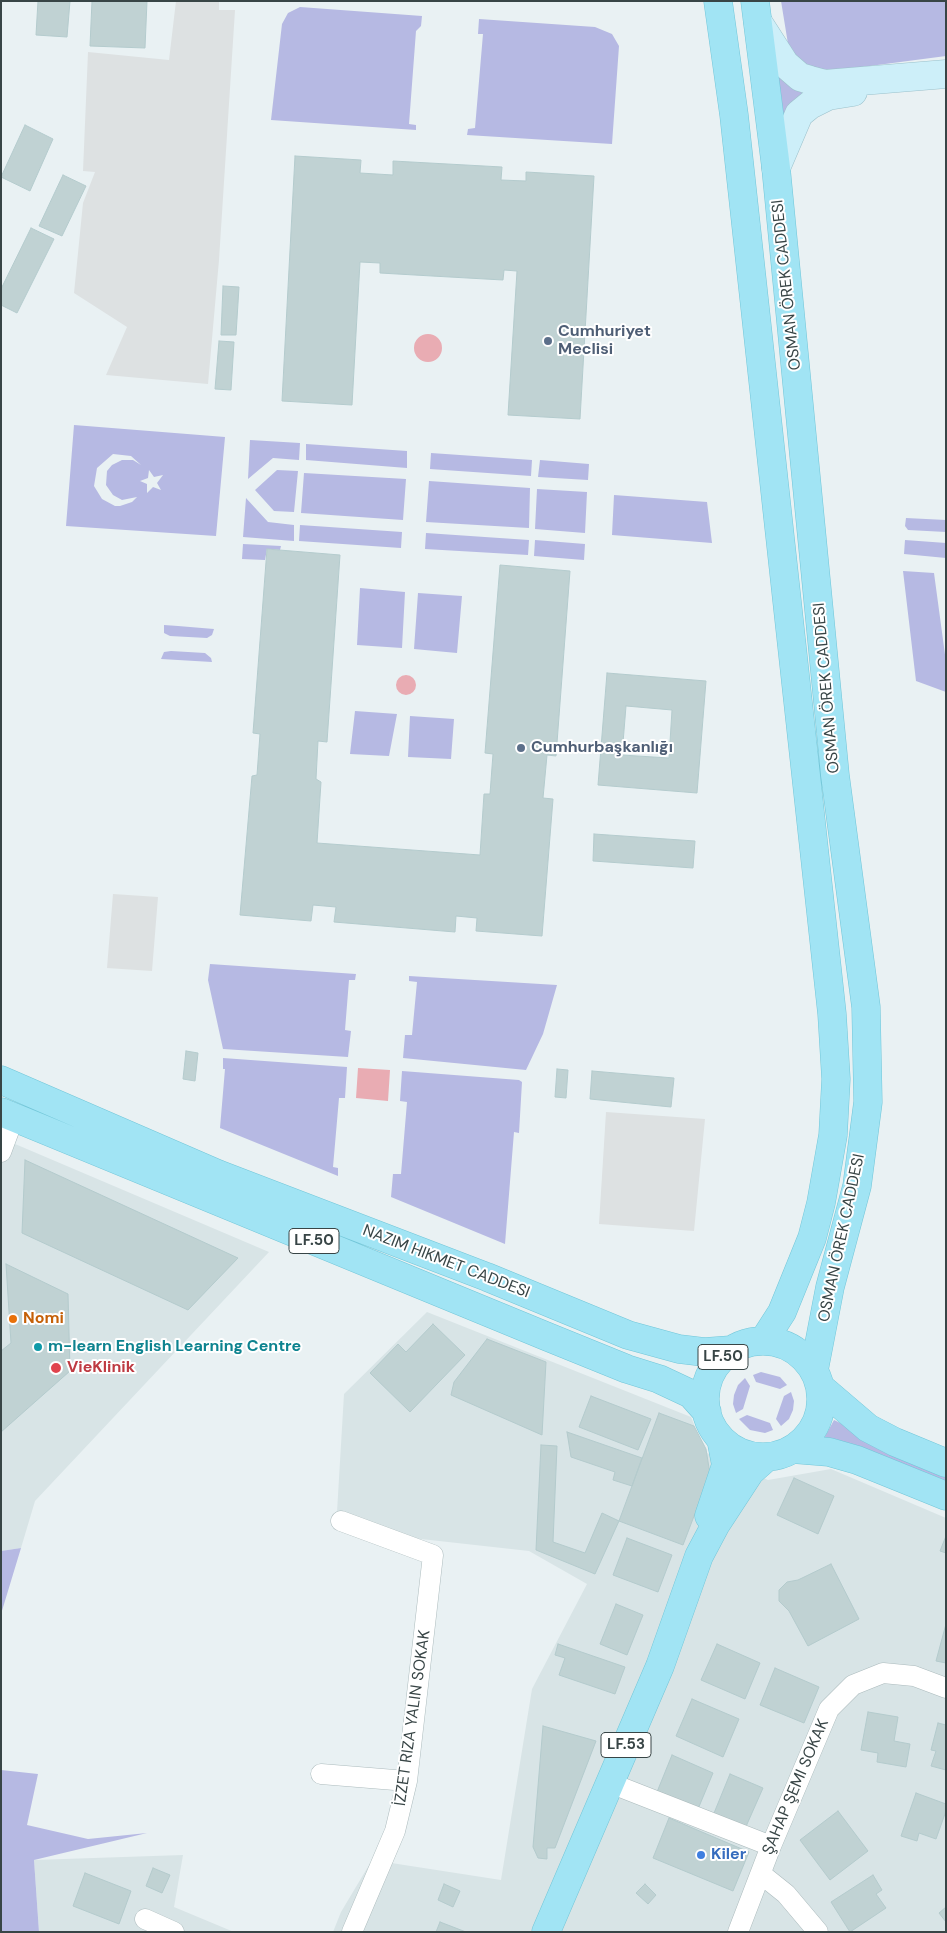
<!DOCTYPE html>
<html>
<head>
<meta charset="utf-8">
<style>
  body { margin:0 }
  #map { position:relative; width:947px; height:1933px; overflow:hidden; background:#e9f1f3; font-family:"DM Sans",sans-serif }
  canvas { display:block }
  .frame { position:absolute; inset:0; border:2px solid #384546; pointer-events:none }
</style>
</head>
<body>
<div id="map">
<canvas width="947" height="1933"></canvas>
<div class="frame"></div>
</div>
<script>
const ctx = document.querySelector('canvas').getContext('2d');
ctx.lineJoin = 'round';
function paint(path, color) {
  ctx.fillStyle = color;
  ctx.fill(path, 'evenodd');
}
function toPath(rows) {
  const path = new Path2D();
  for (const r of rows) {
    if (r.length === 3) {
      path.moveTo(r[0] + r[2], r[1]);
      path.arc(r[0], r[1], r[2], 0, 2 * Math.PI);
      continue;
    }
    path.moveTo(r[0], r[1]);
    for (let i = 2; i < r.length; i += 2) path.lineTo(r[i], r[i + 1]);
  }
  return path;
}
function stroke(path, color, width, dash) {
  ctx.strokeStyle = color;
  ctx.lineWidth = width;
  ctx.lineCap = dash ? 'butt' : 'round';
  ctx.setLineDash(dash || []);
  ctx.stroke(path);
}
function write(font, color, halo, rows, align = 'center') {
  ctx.font = font + ' "DM Sans",sans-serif';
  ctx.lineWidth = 4;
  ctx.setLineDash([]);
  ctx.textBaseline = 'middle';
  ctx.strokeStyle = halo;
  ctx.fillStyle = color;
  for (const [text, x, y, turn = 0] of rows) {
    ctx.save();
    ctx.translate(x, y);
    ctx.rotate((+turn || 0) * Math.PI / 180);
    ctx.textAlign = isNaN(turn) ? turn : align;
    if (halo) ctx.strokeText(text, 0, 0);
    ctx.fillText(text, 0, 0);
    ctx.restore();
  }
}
const residential = toPath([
  [1,1138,269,1252,35,1501,21,1548,1,1551],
  [427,1312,691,1417,705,1452,768,1480,831,1469,946,1518,946,1932,333,1932,341,1912,372,1860,501,1880,532,1689,587,1584,529,1551,412,1538,337,1512,344,1394],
  [183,1855,174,1907,234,1932,39,1932,34,1860]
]);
const green = toPath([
  [781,1,946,1,946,56,824,72,807,65,789,50],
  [300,7,422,16,421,26,416,31,409,124,416,125,416,130,271,120,282,24,288,13],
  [479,19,595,27,612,34,619,46,612,144,467,135,468,129,475,128,483,34,478,34],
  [773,62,820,89,785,127],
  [74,425,225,437,216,536,66,526],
  [113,454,131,456,141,465,133,460,122,460,112,465,107,471,106,485,113,495,122,500,137,497,132,502,120,506,115,506,102,499,94,486,97,468],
  [149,470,154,477,163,475,157,483,161,490,153,487,147,493,147,484,140,481,148,478],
  [250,440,300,443,299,460,273,458,248,479],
  [306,444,407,451,407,468,306,460],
  [431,453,532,460,531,476,430,469],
  [540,460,589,464,588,480,538,477],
  [277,470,298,471,294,512,274,511,255,490],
  [304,473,406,479,403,520,301,513],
  [429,481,530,488,529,528,426,522],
  [537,489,587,492,585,533,535,529],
  [614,495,707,502,712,543,612,535],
  [246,498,268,522,294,525,294,541,243,537],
  [906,518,946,520,946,532,908,530,905,526],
  [300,525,402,532,401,548,299,541],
  [426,533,529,540,528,555,425,549],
  [535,540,585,544,584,560,534,556],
  [905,540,946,543,946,558,904,554],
  [243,544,281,546,280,550,267,549,265,560,242,559],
  [903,571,934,573,946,662,946,692,916,681],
  [360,588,405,592,402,648,357,645],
  [418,593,462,596,457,653,414,649],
  [164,625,178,626,214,629,212,635,207,638,170,636,164,633],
  [171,651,205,653,211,658,212,662,161,659,164,652],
  [355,711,397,714,389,756,350,754],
  [410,716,454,719,451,759,408,757],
  [210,964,356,974,355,980,349,980,345,1030,351,1031,348,1057,223,1049,208,980],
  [409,976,557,985,543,1034,526,1070,403,1058,405,1035,412,1035,417,982,409,981],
  [223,1058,347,1067,345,1098,339,1098,333,1167,338,1168,338,1176,220,1128,225,1069,223,1069],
  [402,1071,519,1080,522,1082,519,1133,514,1132,505,1244,391,1197,393,1174,401,1174,407,1102,400,1101],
  [761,1372,780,1377,787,1385,780,1389,756,1382,753,1375],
  [745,1378,750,1386,743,1409,736,1413,733,1404,734,1395,738,1385],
  [791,1392,794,1401,793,1410,789,1419,781,1426,776,1419,784,1396],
  [747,1415,770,1423,773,1430,765,1433,750,1430,739,1419],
  [834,1420,946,1474,946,1482,822,1442],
  [21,1548,1,1614,1,1551],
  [1,1770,38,1774,27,1825,88,1839,147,1833,34,1860,39,1932,1,1932]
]);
const parking = toPath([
  [176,1,219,1,219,10,235,10,219,260,208,384,106,375,127,327,74,293,83,203,95,172,83,171,88,52,169,60],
  [113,894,158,897,152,971,107,968],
  [606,1112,705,1119,694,1231,599,1224]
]);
const water = toPath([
  [428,348,14],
  [406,685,10],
  [358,1068,390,1070,388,1101,356,1098]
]);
const building = toPath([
  [38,1,70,1,67,37,36,35,38,1],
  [92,1,147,1,145,48,90,46,92,1],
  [25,125,53,139,30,191,1,177,25,125],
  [295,156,361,160,360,173,393,175,393,161,502,167,501,180,526,181,526,172,594,176,580,419,508,415,517,271,504,270,503,280,432,276,380,273,380,263,360,262,352,405,282,401,295,156],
  [63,175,86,186,62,236,39,226,63,175],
  [31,228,54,239,17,313,1,305,1,289,31,228],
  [223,286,239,287,236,335,221,335,223,286],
  [219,341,234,342,231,390,215,389,219,341],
  [267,549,340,555,327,742,318,741,316,779,321,782,317,843,480,855,484,794,490,794,493,754,485,753,500,565,570,571,556,756,547,755,543,798,553,799,542,936,476,931,477,918,456,916,455,932,334,922,336,907,313,905,311,921,240,915,252,776,257,775,260,734,253,733,267,549],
  [607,673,706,681,697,793,598,785,607,673],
  [626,706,672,710,669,758,622,755,626,706],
  [594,834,695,841,693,868,593,861,594,834],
  [186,1051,198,1053,195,1081,183,1079,186,1051],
  [557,1069,568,1070,566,1098,555,1097,557,1069],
  [592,1071,674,1078,671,1107,590,1099,592,1071],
  [25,1160,238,1258,188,1310,22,1233,25,1160],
  [6,1264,68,1294,70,1371,1,1432,1,1351,11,1343,6,1264],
  [433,1324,465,1355,410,1412,370,1373,398,1344,406,1352,433,1324],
  [487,1339,546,1362,542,1435,451,1395,454,1382,487,1339],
  [591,1396,651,1419,638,1450,579,1427,591,1396],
  [659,1413,694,1426,706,1449,710,1474,683,1545,619,1521,659,1413],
  [567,1432,642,1458,632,1486,613,1480,615,1472,571,1457,567,1432],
  [541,1445,557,1446,553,1542,585,1553,602,1513,619,1521,595,1574,536,1550,541,1445],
  [794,1478,834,1496,818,1534,777,1515,794,1478],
  [946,1536,946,1553,940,1551,946,1536],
  [627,1538,672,1555,658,1592,613,1575,627,1538],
  [831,1564,859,1619,808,1646,789,1611,779,1601,779,1590,787,1582,798,1580,831,1564],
  [616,1604,643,1615,627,1655,600,1644,616,1604],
  [946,1624,946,1663,936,1661,946,1624],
  [558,1644,625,1667,615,1694,559,1675,565,1658,555,1655,558,1644],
  [717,1644,760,1663,745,1699,701,1680,717,1644],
  [775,1668,819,1687,804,1723,760,1705,775,1668],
  [692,1699,739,1719,723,1757,676,1736,692,1699],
  [868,1712,898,1717,894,1741,910,1744,906,1767,877,1762,878,1753,861,1750,868,1712],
  [938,1723,946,1725,946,1770,931,1766,936,1751,931,1750,938,1723],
  [543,1726,596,1741,555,1848,547,1848,547,1859,538,1858,533,1847,543,1726],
  [672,1755,713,1773,698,1809,657,1792,672,1755],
  [730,1774,763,1788,744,1831,712,1818,730,1774],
  [916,1793,946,1804,946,1811,936,1839,919,1833,917,1841,901,1836,916,1793],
  [838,1811,868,1851,830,1880,800,1840,838,1811],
  [669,1818,749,1852,733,1891,653,1858,669,1818],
  [153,1868,170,1875,162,1893,146,1886,153,1868],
  [85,1873,131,1891,119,1924,73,1906,85,1873],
  [873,1875,882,1890,876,1894,886,1908,850,1932,831,1902,873,1875],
  [444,1884,460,1891,453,1907,438,1900,444,1884],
  [645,1884,656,1895,648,1904,636,1893,645,1884],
  [946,1907,946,1922,939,1913,946,1907],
  [440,1922,466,1932,436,1932,440,1922]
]);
const street = toPath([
  [1,1152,14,1117],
  [341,1521,433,1555,407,1781,395,1831,352,1932],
  [321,1774,407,1781],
  [610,1783,771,1846],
  [761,1874,786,1894,818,1932],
  [145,1919,174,1932],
  [738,1932,771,1846,829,1709,853,1685,883,1673,914,1676,946,1688]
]);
const secondary = toPath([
  [758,22,785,64,800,77,810,80,825,84,946,74],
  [776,168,799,114,810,105,828,96,853,92]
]);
const primary = toPath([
  [718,1,734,115,832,1014,836,1079,833,1135,821,1203,812,1238,782,1312,764,1340],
  [755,1,776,168,835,775,866,1007,868,1102,857,1186,830,1287,814,1370],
  [1,1080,218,1174,487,1277,628,1335,679,1349,704,1352,731,1350],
  [1,1112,548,1337,627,1369,659,1379,691,1394,707,1412],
  [763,1399,58],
  [820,1387,868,1428,895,1442,946,1463],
  [792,1449,829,1452,857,1460,946,1496],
  [709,1516,726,1465,721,1439],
  [546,1932,660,1666,699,1556,716,1524,750,1472,767,1457]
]);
const markers = [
  [548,341,5,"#5c6f8a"],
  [521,748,5,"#5c6f8a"],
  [13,1319,5,"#e8710a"],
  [38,1347,5,"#0f9aa8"],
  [56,1368,6,"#e0444e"],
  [701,1855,5,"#3f7fe0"]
];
const shields = [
  [314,1241,50],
  [723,1357,50],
  [626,1745,50]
];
const shieldNames = [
  ["LF.50",314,1241],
  ["LF.50",723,1357],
  ["LF.53",626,1745]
];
const streetNames = [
  ["OSMAN ÖREK CADDESI",787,285,-96],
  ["OSMAN ÖREK CADDESI",827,688,-95],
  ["OSMAN ÖREK CADDESI",842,1238,-78],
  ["NAZIM HIKMET CADDESI",446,1262,21],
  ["İZZET RIZA YALIN SOKAK",413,1718,-82],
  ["ŞAHAP ŞEMI SOKAK",796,1787,-67]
];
const serviceNames = [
  ["Cumhuriyet",558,332],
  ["Meclisi",558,350],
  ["Cumhurbaşkanlığı",531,748]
];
const foodNames = [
  ["Nomi",23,1319]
];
const cultureNames = [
  ["m-learn English Learning Centre",48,1347]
];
const healthNames = [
  ["VieKlinik",67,1368]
];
const shopNames = [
  ["Kiler",711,1855]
];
paint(residential, '#d8e4e6');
paint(green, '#b6b9e3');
paint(parking, '#dde1e2');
paint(water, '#e9acb3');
paint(building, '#c0d2d3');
stroke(building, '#b4cbcd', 1);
stroke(street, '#acbbbd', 21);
stroke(secondary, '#9bc1cb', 29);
stroke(primary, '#72c6d8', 29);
stroke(street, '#fff', 20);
stroke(secondary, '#cdeff9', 28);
stroke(primary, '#a1e4f4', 28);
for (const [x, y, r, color] of markers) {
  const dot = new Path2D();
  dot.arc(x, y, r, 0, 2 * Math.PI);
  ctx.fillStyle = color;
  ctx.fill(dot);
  stroke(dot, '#fff', 2);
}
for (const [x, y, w] of shields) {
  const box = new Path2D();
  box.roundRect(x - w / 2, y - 12.5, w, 25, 4);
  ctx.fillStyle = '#fff';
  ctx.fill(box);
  stroke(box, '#384546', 1);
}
write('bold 15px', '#384546', null, shieldNames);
write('16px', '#384546', '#fff', streetNames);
write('bold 16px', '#4e5e75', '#fff', serviceNames, 'left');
write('bold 16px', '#c56008', '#fff', foodNames, 'left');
write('bold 16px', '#0d838f', '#fff', cultureNames, 'left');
write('bold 16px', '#be3a42', '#fff', healthNames, 'left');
write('bold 16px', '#366cbe', '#fff', shopNames, 'left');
</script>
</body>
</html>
